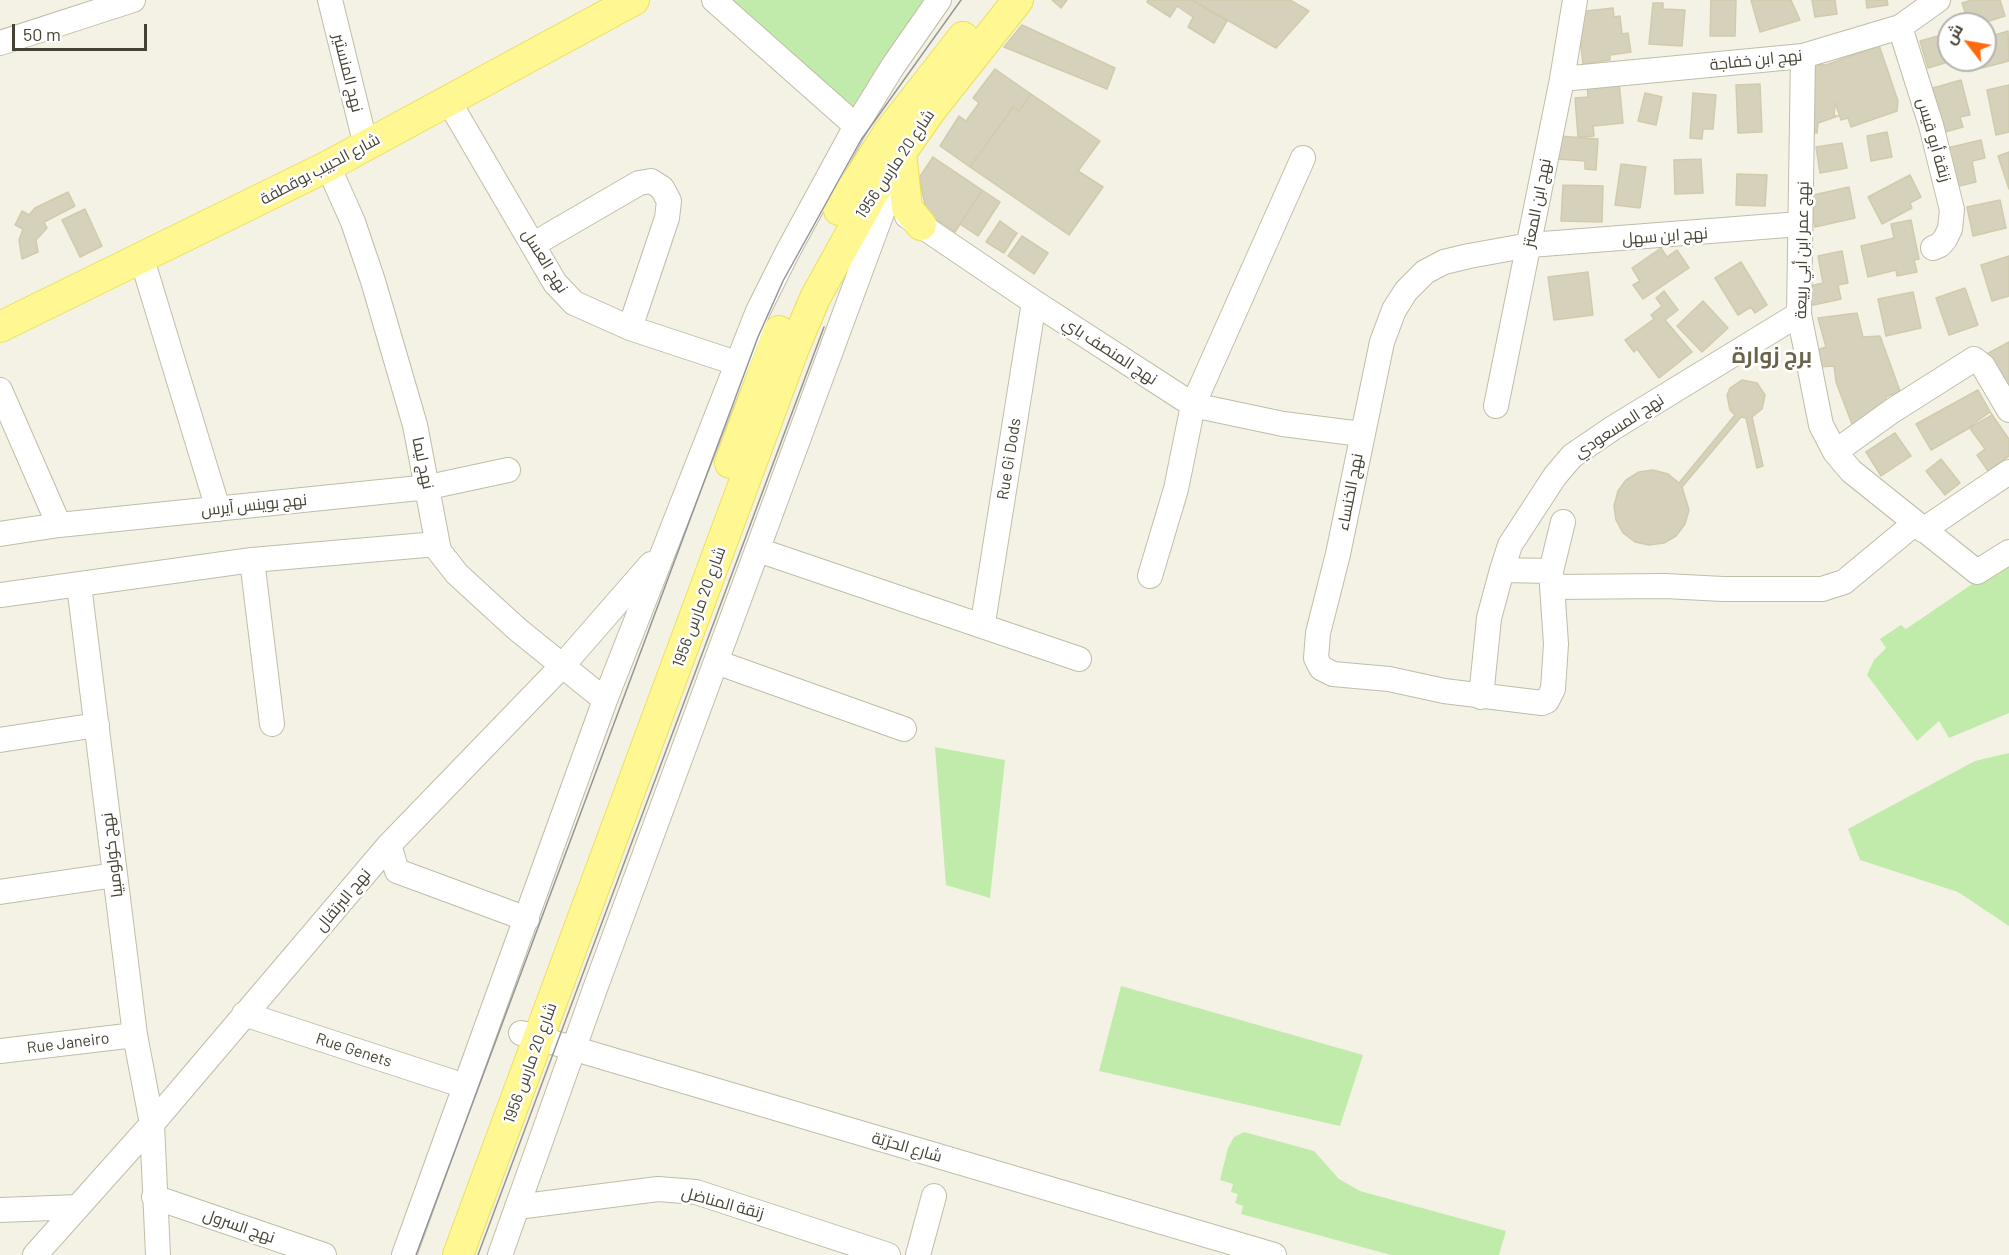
<!DOCTYPE html>
<html>
<head>
<meta charset="utf-8">
<style>
  body { margin:0 }
  #map { position:relative; width:2009px; height:1255px; overflow:hidden; background:#f4f2e5; font-family:Barlow,Cairo,sans-serif }
  canvas { display:block }
  .north { position:absolute; left:1937px; top:12px; width:60px; height:60px; box-sizing:border-box; background:#fff; border:2px solid #b5b4ae; border-radius:50%; rotate:301deg; font-size:16px; font-weight:700; line-height:24px; text-align:center; color:#464334 }
  .north::after { content:''; display:block; margin:auto; width:21px; height:27px; background:#ff6a10; clip-path:polygon(50% 0,100% 100%,50% 72%,0 100%) }
  .scale { position:absolute; left:12px; top:24px; width:135px; height:27px; box-sizing:border-box; border:3px solid #464334; border-top:0; padding-left:8px; font-size:18px; line-height:21px; white-space:nowrap; color:#464334; -webkit-text-stroke:4px #fff; paint-order:stroke }
</style>
</head>
<body>
<div id="map">
<canvas width="2009" height="1255"></canvas>
<div class="north">ش</div>
<div class="scale">50 m</div>
</div>
<script>
const ctx = document.querySelector('canvas').getContext('2d');
ctx.lineJoin = 'round';
function paint(path, color) {
  ctx.fillStyle = color;
  ctx.fill(path, 'evenodd');
}
function toPath(rows) {
  const path = new Path2D();
  for (const r of rows) {
    path.moveTo(r[0], r[1]);
    for (let i = 2; i < r.length; i += 2) path.lineTo(r[i], r[i + 1]);
  }
  return path;
}
function stroke(path, color, width, dash) {
  ctx.strokeStyle = color;
  ctx.lineWidth = width;
  ctx.lineCap = dash ? 'butt' : 'round';
  ctx.setLineDash(dash || []);
  ctx.stroke(path);
}
function write(font, color, halo, rows, align = 'center') {
  ctx.font = font + ' Barlow,Cairo,sans-serif';
  ctx.lineWidth = 5;
  ctx.setLineDash([]);
  ctx.textBaseline = 'middle';
  ctx.strokeStyle = halo;
  ctx.fillStyle = color;
  for (const [text, x, y, turn = 0] of rows) {
    ctx.save();
    ctx.translate(x, y);
    ctx.rotate((+turn || 0) * Math.PI / 180);
    ctx.textAlign = isNaN(turn) ? turn : align;
    if (halo) ctx.strokeText(text, 0, 0);
    ctx.fillText(text, 0, 0);
    ctx.restore();
  }
}
const green = toPath([
  [722,0,933,0,855,113],
  [2009,559,2009,713,1949,738,1939,721,1917,741,1867,675,1874,660,1886,648,1880,639,1901,625,1906,629],
  [935,747,1005,760,990,898,946,885],
  [2009,753,2009,926,1958,892,1860,860,1848,829,1975,761],
  [1121,986,1363,1055,1340,1126,1099,1071],
  [1244,1132,1314,1151,1339,1179,1360,1191,1506,1231,1499,1255,1391,1255,1241,1214,1243,1206,1235,1203,1238,1194,1231,1192,1233,1184,1220,1180,1228,1148,1234,1137]
]);
const building = toPath([
  [1052,0,1067,0,1061,8,1052,0],
  [1148,0,1192,0,1227,21,1214,43,1188,27,1193,17,1177,6,1170,17,1147,2,1148,0],
  [1192,0,1290,0,1309,11,1276,48,1192,0],
  [1711,0,1736,0,1735,36,1710,36,1711,0],
  [1751,0,1791,0,1800,20,1760,32,1751,0],
  [1812,0,1835,0,1837,14,1815,17,1812,0],
  [1866,0,1887,0,1888,5,1867,8,1866,0],
  [1972,0,2000,0,2005,16,1980,24,1969,24,1962,3,1972,0],
  [1653,3,1663,3,1663,9,1685,10,1682,46,1649,44,1653,3],
  [1613,8,1614,17,1620,16,1622,34,1628,33,1631,52,1610,55,1610,60,1583,64,1577,12,1613,8],
  [1022,25,1115,68,1107,89,1004,47,1022,25],
  [2008,31,2009,61,1982,68,1980,60,1985,60,1985,38,2008,31],
  [1949,33,1949,60,1955,60,1928,68,1920,41,1949,33],
  [1879,45,1898,101,1897,111,1851,127,1848,118,1841,120,1835,103,1834,116,1838,116,1818,123,1817,133,1805,132,1811,64,1826,65,1879,45],
  [995,69,1031,94,1019,111,1013,107,970,167,940,146,959,116,966,121,979,103,973,98,995,69],
  [1961,80,1970,115,1960,117,1963,127,1938,134,1926,90,1961,80],
  [1619,81,1623,123,1593,126,1594,136,1578,137,1575,98,1588,97,1587,84,1619,81],
  [1760,84,1762,132,1738,133,1736,85,1760,84],
  [2009,85,2009,132,1996,135,1987,90,2009,85],
  [1645,93,1662,97,1656,125,1638,121,1645,93],
  [1693,93,1716,95,1713,129,1703,129,1702,139,1690,138,1693,93],
  [1031,94,1100,141,1078,171,1103,187,1069,235,970,167,1013,107,1019,111,1031,94],
  [1887,132,1892,157,1871,161,1867,136,1887,132],
  [1559,136,1598,139,1596,170,1585,169,1585,161,1557,159,1559,136],
  [1981,140,1985,158,1972,161,1976,182,1955,187,1947,148,1981,140],
  [1842,143,1847,168,1820,173,1816,147,1842,143],
  [2009,152,2009,189,1998,156,2009,152],
  [933,157,982,190,955,232,927,213,919,178,933,157],
  [1701,159,1703,193,1675,194,1674,160,1701,159],
  [1621,164,1646,167,1640,208,1615,205,1621,164],
  [1737,174,1767,175,1765,206,1736,205,1737,174],
  [1910,175,1921,197,1910,203,1912,208,1882,224,1868,197,1910,175],
  [1563,185,1603,186,1602,222,1561,221,1563,185],
  [1849,187,1855,218,1815,227,1809,196,1849,187],
  [982,190,1000,202,978,236,960,224,982,190],
  [68,192,75,206,44,222,47,228,36,240,38,252,22,259,19,240,23,229,15,225,22,211,29,215,35,208,68,192],
  [2000,200,2006,228,1973,236,1967,207,2000,200],
  [85,209,102,246,80,257,62,220,85,209],
  [1911,220,1919,259,1914,260,1917,272,1897,276,1896,270,1868,277,1861,246,1894,238,1891,224,1911,220],
  [1000,221,1017,233,1004,253,986,242,1000,221],
  [1022,236,1048,253,1034,274,1008,256,1022,236],
  [1661,248,1667,257,1677,250,1689,268,1643,299,1633,285,1640,281,1632,268,1661,248],
  [1842,251,1848,283,1838,285,1841,299,1809,306,1805,287,1823,283,1818,256,1842,251],
  [2009,256,2009,296,1992,301,1981,265,2009,256],
  [1741,262,1767,305,1755,313,1751,307,1738,315,1715,278,1741,262],
  [1588,272,1593,315,1554,320,1548,277,1588,272],
  [1965,288,1978,325,1949,335,1936,298,1965,288],
  [1664,291,1678,310,1665,320,1692,352,1659,378,1637,349,1634,352,1625,340,1654,319,1651,315,1662,306,1656,298,1664,291],
  [1913,292,1921,328,1886,336,1878,299,1913,292],
  [1703,301,1728,328,1702,352,1677,326,1703,301],
  [1857,313,1863,337,1880,336,1900,391,1886,397,1886,410,1852,424,1836,382,1834,366,1818,367,1817,350,1826,347,1818,318,1857,313],
  [2009,342,2009,403,1983,356,2009,342],
  [1742,380,1757,383,1765,395,1762,409,1752,417,1763,466,1757,468,1746,418,1741,417,1682,487,1689,510,1685,524,1676,536,1664,543,1649,545,1635,542,1623,533,1616,520,1614,506,1618,491,1626,480,1639,472,1653,470,1668,474,1679,483,1735,415,1730,410,1727,395,1730,388,1742,380],
  [1978,390,1992,415,1931,450,1916,424,1978,390],
  [1990,412,2009,439,2009,456,1988,471,1977,455,1985,449,1969,427,1990,412],
  [1895,433,1911,456,1881,476,1866,452,1895,433],
  [1941,459,1960,483,1945,495,1926,471,1941,459]
]);
const minor = toPath([
  [330,0,366,146],
  [714,0,856,126],
  [1900,27,1931,125,1952,210,1950,229,1945,239,1940,245,1933,248],
  [0,43,133,0],
  [1803,56,1799,314,1821,425,1835,452,1851,471,1977,572,2009,552],
  [1562,79,1803,56,1900,27,1938,0],
  [448,100,555,283,574,303,630,328,736,363],
  [328,166,353,222,373,281,415,425,439,551,457,574,517,629,605,700],
  [907,216,1034,302,1193,405,1283,424,1361,434],
  [534,244,639,183,651,181,662,188,669,201,667,218,630,328],
  [142,259,218,509],
  [0,390,59,525],
  [1496,406,1562,79,1575,0],
  [1835,452,1892,411,1974,359,1983,366,2009,410],
  [1563,522,1551,571,1556,644,1553,689,1547,701,1542,703,1444,691,1389,679,1333,674,1321,668,1316,658,1318,633,1338,554,1382,342,1394,310,1406,291,1425,272,1444,262,1469,256,1530,245,1800,224],
  [1923,530,2009,472],
  [0,534,59,525,429,487,508,470],
  [758,550,1079,659],
  [252,560,272,724],
  [1502,570,1551,571],
  [1150,576,1176,489,1193,405,1303,158],
  [79,585,135,1035,152,1124,158,1255],
  [1552,587,1665,586,1723,589,1822,589,1844,582,1914,524],
  [0,595,252,560,437,544],
  [984,616,1034,302],
  [716,662,904,729],
  [1481,697,1489,618,1502,570,1510,545,1555,476,1572,456,1613,428,1799,314],
  [0,740,97,725],
  [389,845,397,871,527,919],
  [0,892,115,875],
  [244,1014,465,1086],
  [521,1033,1274,1255],
  [0,1051,135,1035],
  [154,1197,324,1255],
  [517,1207,658,1189,696,1192,888,1255],
  [0,1210,78,1207],
  [35,1255,152,1124,389,845,563,665,651,564],
  [404,1255,605,700,758,311,788,251,856,126,893,66,939,0],
  [500,1255,596,986,886,202],
  [918,1255,934,1196]
]);
const major = toPath([
  [901,152,907,208,921,225],
  [839,210,888,133,963,37],
  [0,327,328,166,634,0],
  [730,463,779,331],
  [458,1255,794,348,815,298,873,193,931,110,1018,0]
]);
const tram = toPath([
  [416,1255,758,337,783,281,861,140,961,0],
  [478,1255,824,327]
]);
const streetNames = [
  ["نهج ابن خفاجة",1756,60,-6],
  ["نهج المنستير",348,73,76],
  ["زنقة أبو قيس",1934,140,74],
  ["شارع 20 مارس 1956",895,164,-56],
  ["شارع الحبيب بوقطفة",320,169,-28],
  ["نهج ابن المعتز",1537,203,-79],
  ["نهج ابن سهل",1665,236,-4],
  ["نهج عمر ابن أبي ربيعة",1802,250,-89],
  ["نهج العسل",545,261,58],
  ["نهج المنصف باي",1110,351,33],
  ["نهج المسعودي",1619,426,-33],
  ["Rue Gi Dods",1009,459,-81],
  ["نهج ليما",423,463,78],
  ["نهج الخنساء",1350,492,-79],
  ["نهج بوينس آيرس",254,505,-6],
  ["شارع 20 مارس 1956",699,607,-70],
  ["نهج كولومبيا",112,855,-97],
  ["نهج البرتقال",343,900,-50],
  ["Rue Janeiro",68,1043,-7],
  ["Rue Genets",354,1050,18],
  ["شارع 20 مارس 1956",530,1063,-70],
  ["شارع الحرّيّة",907,1147,16],
  ["زنقة المناضل",723,1203,15],
  ["نهج السرول",239,1226,19]
];
const districtNames = [
  ["برج زوارة",1772,356]
];
paint(green, '#c0ebab');
paint(building, '#d6d1ba');
stroke(building, '#d1cbac', 1.5);
stroke(minor, '#c0bda7', 26);
stroke(major, '#ebe05b', 32);
stroke(minor, '#fff', 24);
stroke(major, '#fff892', 30);
stroke(tram, '#959595', 1.5);
write('16px', '#464334', '#fff', streetNames);
write('bold 22px', '#6a644b', '#fff', districtNames);
</script>
</body>
</html>
